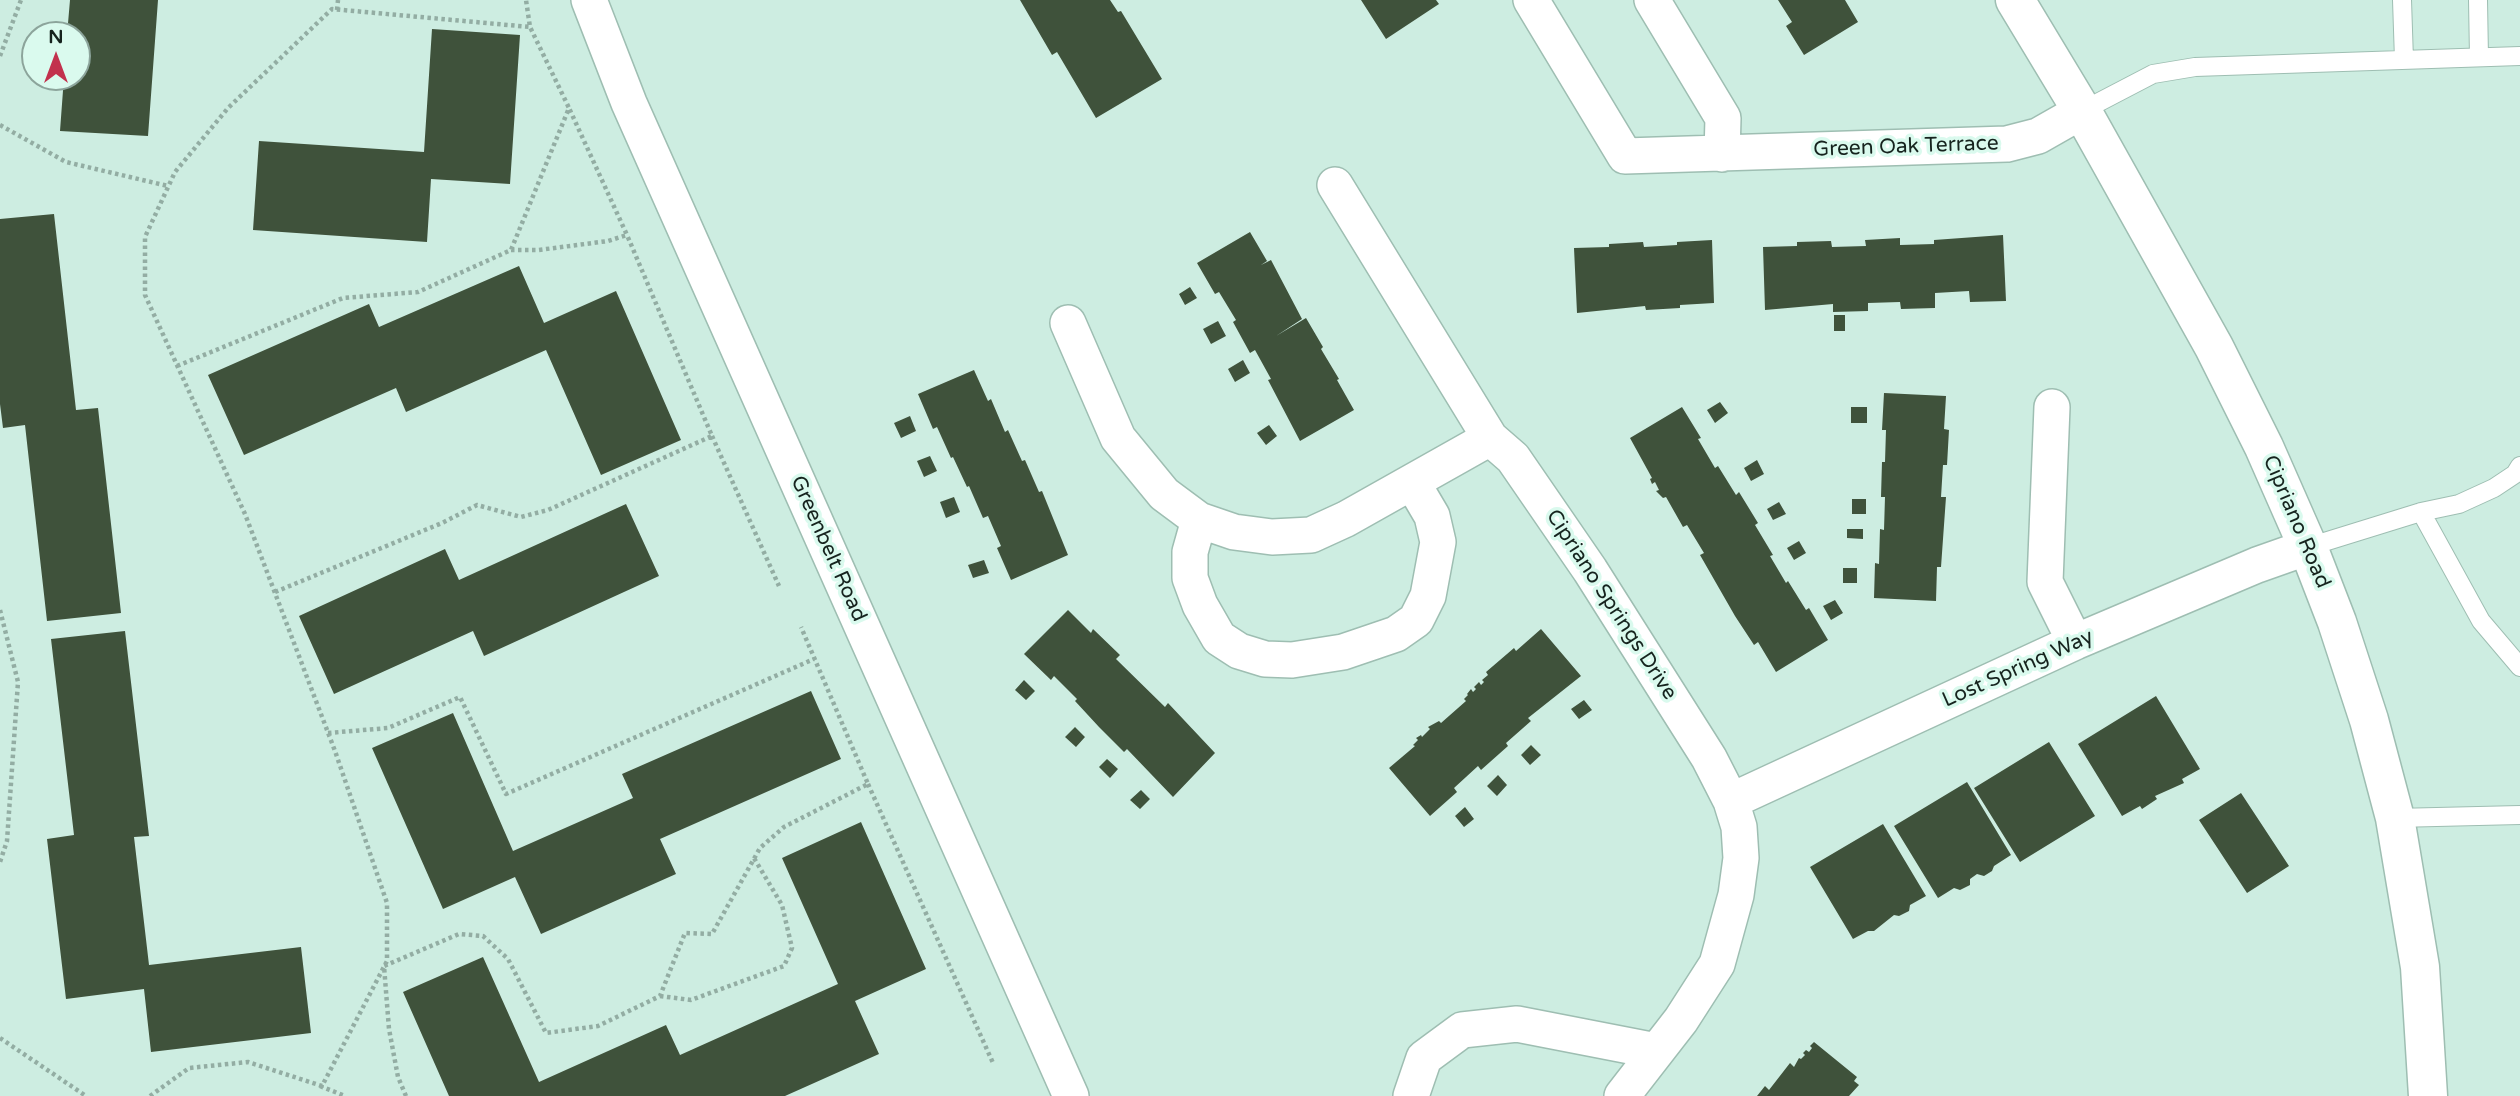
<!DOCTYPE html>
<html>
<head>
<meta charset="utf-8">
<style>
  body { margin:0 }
  #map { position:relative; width:2520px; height:1096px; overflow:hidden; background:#cdede1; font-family:"Varela Round",sans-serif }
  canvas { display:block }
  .north { position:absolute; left:21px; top:21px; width:70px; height:70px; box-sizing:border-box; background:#dafaee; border:2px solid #8ca49b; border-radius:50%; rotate:0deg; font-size:19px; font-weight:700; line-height:28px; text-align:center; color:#16231e }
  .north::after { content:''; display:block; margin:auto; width:24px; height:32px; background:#c2314d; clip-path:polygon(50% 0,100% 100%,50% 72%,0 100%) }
</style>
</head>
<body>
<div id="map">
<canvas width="2520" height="1096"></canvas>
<div class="north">N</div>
</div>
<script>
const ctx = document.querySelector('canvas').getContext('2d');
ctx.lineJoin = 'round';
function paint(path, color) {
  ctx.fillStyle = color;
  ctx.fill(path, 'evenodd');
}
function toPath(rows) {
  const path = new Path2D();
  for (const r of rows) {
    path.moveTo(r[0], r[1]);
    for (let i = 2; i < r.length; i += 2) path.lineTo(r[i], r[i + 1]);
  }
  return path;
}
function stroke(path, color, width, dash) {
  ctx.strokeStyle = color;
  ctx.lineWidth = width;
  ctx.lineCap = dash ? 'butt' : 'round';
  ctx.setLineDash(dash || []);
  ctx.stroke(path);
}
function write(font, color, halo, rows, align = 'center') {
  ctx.font = font + ' "Varela Round",sans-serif';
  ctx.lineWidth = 7;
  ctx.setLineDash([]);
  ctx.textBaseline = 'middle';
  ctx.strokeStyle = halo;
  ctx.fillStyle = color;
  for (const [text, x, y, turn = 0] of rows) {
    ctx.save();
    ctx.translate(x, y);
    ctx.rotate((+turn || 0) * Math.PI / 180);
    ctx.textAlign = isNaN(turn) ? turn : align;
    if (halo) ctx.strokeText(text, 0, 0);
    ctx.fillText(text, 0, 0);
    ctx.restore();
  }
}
const building = toPath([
  [70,0,158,0,148,136,60,131,64,77,77,77,77,35,67,35],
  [1020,0,1110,0,1118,12,1121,11,1162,79,1096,118,1057,52,1052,55],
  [1361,0,1436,0,1439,4,1386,39],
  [1778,0,1845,0,1858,22,1804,55,1786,26,1792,22],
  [432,29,520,35,510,184,431,179,427,242,253,230,259,141,424,152],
  [54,214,76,410,98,408,121,613,47,621,25,425,3,428,0,404,0,219],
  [1250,232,1267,261,1261,265,1271,260,1302,319,1276,336,1306,318,1323,347,1321,349,1339,379,1337,380,1354,410,1300,441,1268,380,1271,379,1255,350,1250,353,1233,322,1236,320,1219,292,1215,294,1197,263],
  [2003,235,2006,301,1970,302,1969,291,1935,293,1935,308,1901,309,1900,302,1868,303,1868,311,1833,312,1833,304,1765,310,1763,247,1797,246,1797,242,1831,241,1832,247,1866,246,1865,240,1900,238,1900,245,1934,244,1934,240],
  [1712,240,1714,303,1680,305,1680,308,1646,310,1645,306,1577,313,1574,248,1609,247,1609,244,1643,242,1644,247,1677,245,1677,242],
  [519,266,544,323,616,291,681,440,601,475,546,350,406,412,396,388,244,455,208,375,369,304,379,327],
  [1190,287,1197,298,1185,305,1179,294],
  [1834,315,1845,315,1845,331,1834,331],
  [1218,321,1226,336,1211,344,1203,329],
  [1243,360,1250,373,1235,382,1228,369],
  [974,370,988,401,991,399,1005,432,1008,430,1022,461,1025,460,1039,492,1042,491,1068,555,1011,580,997,548,1001,546,988,516,983,518,969,486,967,487,953,457,951,458,937,427,933,429,918,394],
  [1884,393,1946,396,1944,429,1949,430,1947,465,1943,465,1941,497,1946,497,1941,567,1937,567,1936,601,1874,598,1875,563,1879,564,1880,529,1884,530,1885,497,1881,497,1882,462,1885,462,1886,430,1882,430],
  [1720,402,1728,413,1715,423,1707,410],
  [1682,407,1701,438,1698,439,1715,468,1718,466,1736,495,1739,492,1758,523,1755,525,1773,555,1770,556,1786,583,1788,581,1806,610,1809,608,1828,640,1776,672,1758,642,1754,645,1735,616,1700,555,1704,553,1687,525,1683,527,1666,497,1663,498,1656,491,1659,490,1655,482,1652,484,1650,479,1652,478,1630,438],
  [1851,407,1867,407,1867,423,1851,423],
  [910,416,916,431,901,438,894,423],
  [1269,425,1277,436,1266,445,1257,433],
  [930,456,937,471,924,477,917,461],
  [1757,460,1764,474,1751,481,1744,468],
  [954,497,960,512,946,518,940,502],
  [1852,499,1866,499,1866,514,1852,514],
  [1779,502,1786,514,1773,520,1767,509],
  [626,504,659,576,484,656,473,631,334,694,299,616,445,549,459,580],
  [1847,529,1863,529,1863,539,1847,538],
  [1799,541,1806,553,1794,560,1787,548],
  [984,560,989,573,973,578,968,565],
  [1843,568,1857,568,1857,583,1843,583],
  [1835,600,1843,613,1831,620,1823,606],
  [1068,610,1091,633,1093,629,1120,655,1116,659,1165,707,1168,703,1215,753,1173,797,1127,749,1124,752,1099,727,1075,701,1077,699,1054,676,1051,680,1024,654],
  [1541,629,1581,676,1528,718,1531,721,1506,743,1508,746,1481,770,1478,766,1454,788,1457,792,1430,816,1389,768,1415,746,1413,745,1418,740,1416,738,1421,735,1422,737,1430,729,1428,727,1439,721,1441,723,1466,701,1464,699,1468,695,1467,694,1471,689,1473,692,1476,689,1474,687,1479,682,1481,685,1484,682,1482,680,1488,675,1486,672,1514,648,1516,651],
  [125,631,149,836,134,837,149,965,301,947,311,1033,151,1052,144,989,66,999,47,839,74,835,51,639],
  [1024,680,1035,691,1026,700,1015,690],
  [811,691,841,759,660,839,676,874,541,934,515,877,443,909,372,748,453,713,513,851,633,798,622,774],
  [2156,696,2200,769,2182,779,2184,783,2155,796,2157,799,2142,809,2140,806,2122,816,2078,744],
  [1584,700,1592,710,1579,719,1571,709],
  [1075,727,1085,737,1076,747,1065,737],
  [2049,742,2095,816,2020,862,1974,788],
  [1531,745,1541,755,1530,765,1521,755],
  [1107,759,1118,769,1110,778,1099,767],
  [1498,775,1507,785,1497,796,1487,786],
  [1967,782,2011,855,1994,866,1992,871,1984,876,1977,874,1970,879,1970,885,1960,890,1954,888,1938,898,1894,826],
  [1141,790,1150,799,1140,809,1130,800],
  [2241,793,2289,866,2247,893,2199,820],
  [1465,807,1474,819,1464,827,1455,816],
  [861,822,926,969,855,1001,879,1054,785,1096,449,1096,403,992,483,957,539,1082,666,1025,680,1055,838,984,782,858],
  [1883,824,1926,896,1910,905,1909,911,1899,916,1894,915,1874,931,1868,931,1853,939,1810,867],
  [1814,1042,1857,1077,1854,1081,1859,1085,1849,1096,1757,1096,1765,1086,1769,1090,1790,1063,1794,1067,1799,1058,1801,1059,1805,1055,1803,1053,1806,1050,1809,1052,1812,1048,1810,1046]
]);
const path = toPath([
  [337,10,338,0],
  [0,56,21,0],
  [0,125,66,162,168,186],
  [511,250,539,250,608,241,627,235,569,108],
  [177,366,343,298,418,292,511,250,569,108,530,27,526,0],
  [712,436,779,586],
  [275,592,442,523,477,505,521,517,548,510,712,436,627,235],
  [0,610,18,682,7,841,0,862],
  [328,733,388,728,460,697,506,794,814,659],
  [868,784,993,1063],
  [660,996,691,1000,784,966,792,948,782,905,754,858],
  [0,1038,86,1096],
  [320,1086,345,1096],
  [150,1096,189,1068,248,1062,322,1086,387,961,387,903,335,751,245,514,145,295,145,237,175,172,228,108,332,9,530,27],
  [406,1096,398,1077,389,1029,384,966,459,934,483,936,508,959,546,1033,598,1026,660,996,685,933,712,934,760,848,784,827,868,784,801,627]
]);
const lane = toPath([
  [2402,0,2404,60],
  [2478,0,2479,57],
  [2082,111,2153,74,2195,67,2520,56],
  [2421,512,2481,621,2520,667],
  [2308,547,2421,512,2459,504,2494,488,2515,474,2520,466],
  [2395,818,2520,815]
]);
const street = toPath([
  [589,0,629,103,1071,1096],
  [1531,0,1625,156,2007,144,2038,136,2082,111],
  [1652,0,1723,118,1722,154],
  [1335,185,1490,438,1513,458,1590,570,1709,758,1731,801,1739,827,1741,858,1736,895,1717,964,1681,1020,1622,1096],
  [1068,323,1118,438,1164,494,1199,520,1190,552,1190,578,1200,605,1219,638,1239,651,1265,659,1292,660,1343,652,1396,634,1416,620,1428,596,1438,542,1432,516,1412,482],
  [2052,407,2045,582,2075,642],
  [1199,520,1234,532,1272,537,1311,535,1346,519,1490,438],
  [1731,801,2075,642,2257,565,2308,547],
  [1411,1096,1424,1058,1462,1030,1517,1024,1656,1051]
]);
const secondary = toPath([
  [2015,0,2082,111,2214,347,2264,447,2308,547,2337,622,2369,720,2395,818,2420,967,2428,1096]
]);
const streetNames = [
  ["Green Oak Terrace",1906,147,-2],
  ["Cipriano Road",2296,522,67],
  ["Greenbelt Road",828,549,66],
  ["Cipriano Springs Drive",1611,605,57],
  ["Lost Spring Way",2018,669,-24]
];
paint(building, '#3f523b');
stroke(lane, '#9ebeb2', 20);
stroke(street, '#9ebeb2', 38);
stroke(secondary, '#9ebeb2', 41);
stroke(path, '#93ada3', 4.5, [3.5, 3.5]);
stroke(lane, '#fff', 18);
stroke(street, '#fff', 35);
stroke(secondary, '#fff', 38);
write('21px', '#16231e', '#dafaee', streetNames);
</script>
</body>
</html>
